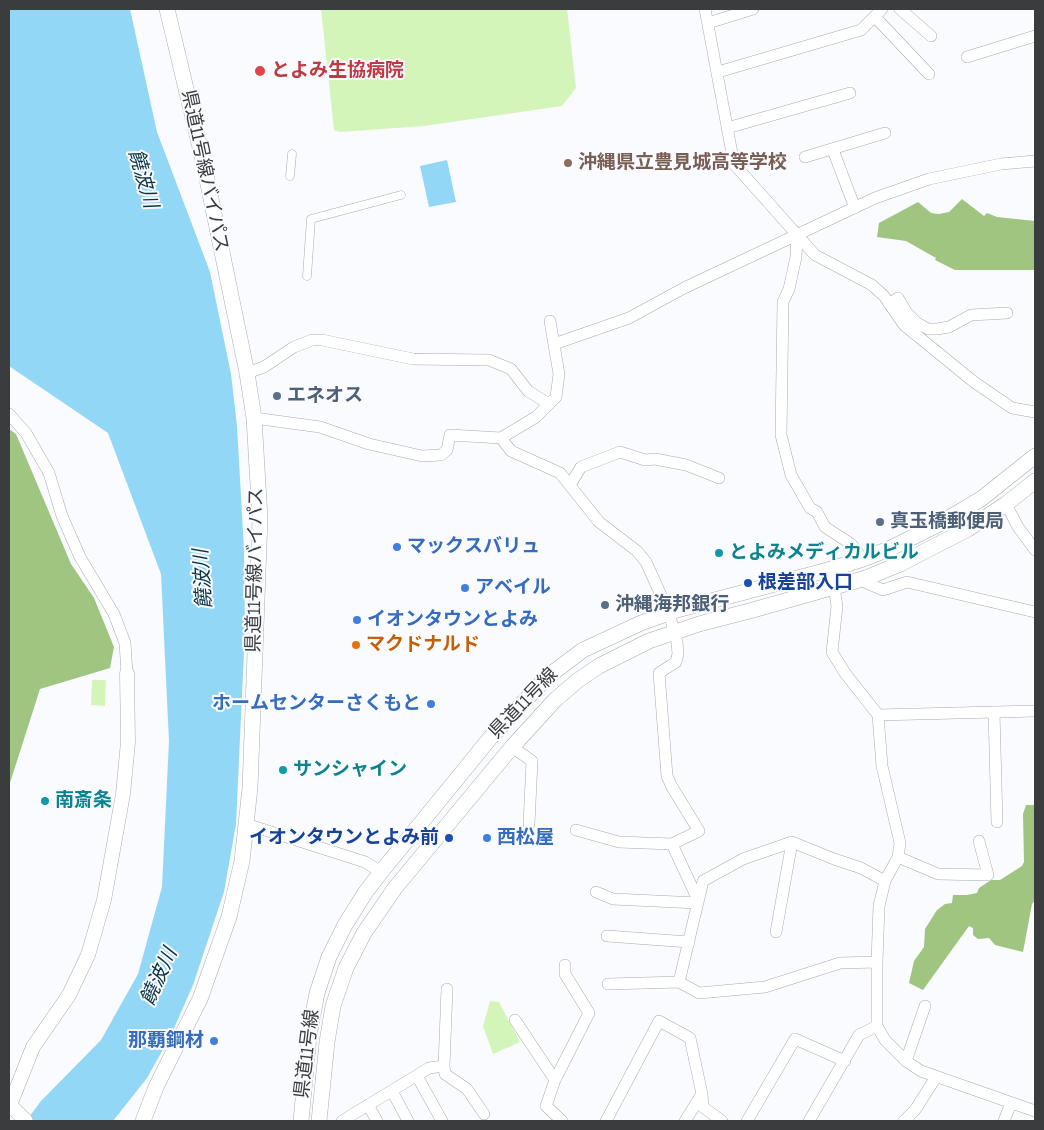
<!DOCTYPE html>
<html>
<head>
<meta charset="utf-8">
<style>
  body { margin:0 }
  #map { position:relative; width:1044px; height:1130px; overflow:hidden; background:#f9fbfe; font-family:"Sofia Sans Condensed",sans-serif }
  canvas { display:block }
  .frame { position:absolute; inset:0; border:10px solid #3b3c3e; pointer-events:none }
</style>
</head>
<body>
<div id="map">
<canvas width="1044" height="1130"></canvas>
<div class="frame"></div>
</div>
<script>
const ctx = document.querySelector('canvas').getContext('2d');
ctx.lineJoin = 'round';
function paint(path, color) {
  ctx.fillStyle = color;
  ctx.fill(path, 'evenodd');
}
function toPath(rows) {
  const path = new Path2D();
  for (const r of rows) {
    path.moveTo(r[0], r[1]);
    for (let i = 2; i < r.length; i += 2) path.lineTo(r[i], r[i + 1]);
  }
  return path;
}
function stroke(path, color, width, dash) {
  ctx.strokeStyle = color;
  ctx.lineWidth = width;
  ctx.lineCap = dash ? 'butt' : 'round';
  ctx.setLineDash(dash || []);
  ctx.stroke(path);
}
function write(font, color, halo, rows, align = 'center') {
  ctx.font = font + ' "Sofia Sans Condensed","Noto Sans JP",sans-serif';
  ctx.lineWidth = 4;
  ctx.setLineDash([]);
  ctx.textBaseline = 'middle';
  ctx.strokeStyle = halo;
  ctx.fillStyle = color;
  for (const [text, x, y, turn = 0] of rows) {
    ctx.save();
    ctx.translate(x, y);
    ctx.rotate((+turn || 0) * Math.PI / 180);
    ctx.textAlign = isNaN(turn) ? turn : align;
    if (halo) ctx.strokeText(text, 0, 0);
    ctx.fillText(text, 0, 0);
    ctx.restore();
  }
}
const green = toPath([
  [321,9,567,9,576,88,562,106,424,126,340,132,334,130],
  [92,680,106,680,105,706,91,705],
  [490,1001,499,1002,520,1042,493,1054,483,1026]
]);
const forest = toPath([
  [962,199,984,216,987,213,997,217,1035,221,1035,270,955,270,935,260,936,258,906,241,877,237,879,223,918,202,931,213,939,214,949,212],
  [9,429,16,434,71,564,94,598,114,647,110,668,40,689,9,786],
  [1026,805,1035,805,1035,900,1032,904,1023,952,995,945,989,938,978,939,973,935,973,928,969,926,923,990,909,983,914,961,924,947,925,929,937,910,945,904,952,903,953,895,967,895,977,893,979,888,991,880,1000,880,1022,866,1024,862,1023,814]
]);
const water = toPath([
  [9,9,130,9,157,132,210,272,231,374,237,426,244,550,245,630,236,824,224,892,193,985,171,1035,147,1078,113,1121,26,1121,41,1101,101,1040,138,974,162,887,169,741,161,574,108,433,9,366],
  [447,160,456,202,429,207,420,166]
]);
const pedestrian = toPath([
  [290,176,292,154],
  [307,276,311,219,401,195]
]);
const minor = toPath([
  [705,9,734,164,815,255,872,285,884,296,904,325,974,382,1012,408,1035,412],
  [900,9,931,36],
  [875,17,929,74],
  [708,23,753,9],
  [967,57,1035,36],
  [718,72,861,30,882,9],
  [727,128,850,93],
  [833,150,855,208],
  [805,157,885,133],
  [797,235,796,257,789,289,783,302,781,435,791,475,810,508,817,512,825,527,851,544,863,559],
  [889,304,898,298,907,313,917,323,928,329,937,329,949,327,971,315,1007,313],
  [550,321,559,374,556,397,536,417,501,438,511,451,560,473,599,522,637,551,646,562,669,613,677,642,678,654,676,662,659,673,667,776,672,787,699,831,672,844,619,842,576,830],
  [554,344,629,318,684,288,875,198,929,179,1001,164,1035,161],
  [247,373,264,367,294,347,312,340,322,340,413,359,489,360,511,369,528,391,549,404],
  [9,414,26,433,49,473,62,516,80,557,114,614,125,643,127,673],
  [254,418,320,427,369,444,422,456,441,455,447,450,450,435,501,438],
  [570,485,581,467,620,452,645,460,655,459,686,465,719,478],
  [1006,504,1018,527,1035,550],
  [828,570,834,587,837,606,832,652,845,673,878,715,882,766,900,843,898,857,885,881,879,906,877,962,877,1026,885,1040,906,1061,921,1071,1035,1111],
  [860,580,883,590,907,582,1035,612],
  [994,712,997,822],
  [878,715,1035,711],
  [512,747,532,761,529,824],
  [246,824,365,862,381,872],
  [672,844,698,900],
  [898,857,938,874,988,875,979,841],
  [596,892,613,899,698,903],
  [776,932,792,842],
  [607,936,689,942],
  [679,982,703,881,743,859,792,842,834,859,861,868,885,881],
  [608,984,679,982,699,993,765,987,840,963,877,962],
  [447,989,444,1066,445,1074,467,1089,484,1114],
  [515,1020,555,1080],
  [906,1061,925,1006],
  [417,1076,442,1121],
  [392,1091,408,1121],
  [368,1105,377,1121],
  [342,1121,429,1068,444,1066],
  [562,1121,546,1106,555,1080,589,1013,565,974,565,965],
  [606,1121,659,1021,690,1038,702,1094,703,1107,722,1121],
  [685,1121,702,1094],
  [747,1121,795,1039,845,1061],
  [809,1121,859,1035,877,1026],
  [904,1121,915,1110,936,1077],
  [1004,1121,1011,1103]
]);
const tertiary = toPath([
  [26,1121,10,1105,33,1047,69,995,88,955,104,900,123,794,128,742,127,673]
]);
const secondary = toPath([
  [143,1121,156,1087,200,999,229,917,242,861,250,788,260,518,254,418,247,373,203,160,167,9],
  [301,1121,309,1036,317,993,329,957,345,925,365,893,381,872,491,737,547,677,583,650,641,623,677,610,828,570,863,559,889,549,937,525,981,499,1035,456],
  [319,1121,327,1042,333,1006,346,968,364,933,395,888,512,747,555,700,577,681,599,666,649,641,699,624,753,610,866,578,900,564,968,529,1006,504,1035,481]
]);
const markers = [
  [260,71,6,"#e0444e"],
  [568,163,5,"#8d6e63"],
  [277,396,5,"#5c6f8a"],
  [880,522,5,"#5c6f8a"],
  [397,547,5,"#3f7fe0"],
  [719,553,5,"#0f9aa8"],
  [748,583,5,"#1a4fb4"],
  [465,588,5,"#3f7fe0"],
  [605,605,5,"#5c6f8a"],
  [357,620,5,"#3f7fe0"],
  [356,645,5,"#e8710a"],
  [431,704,5,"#3f7fe0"],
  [283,770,5,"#0f9aa8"],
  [45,801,5,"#0f9aa8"],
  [449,838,5,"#1a4fb4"],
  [487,838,5,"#3f7fe0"],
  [214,1041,5,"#3f7fe0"]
];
const healthNames = [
  ["とよみ生協病院",271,71]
];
const educationNames = [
  ["沖縄県立豊見城高等学校",578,163]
];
const streetNames = [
  ["県道11号線バイパス",204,171,78],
  ["県道11号線バイパス",256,570,-89],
  ["県道11号線",524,704,-46],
  ["県道11号線",308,1054,-83]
];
const serviceNames = [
  ["エネオス",287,396],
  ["真玉橋郵便局",890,522],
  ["沖縄海邦銀行",615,605]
];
const shopNames = [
  ["マックスバリュ",407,547],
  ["アベイル",475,588],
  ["イオンタウンとよみ",367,620],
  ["ホームセンターさくもと",421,704,"right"],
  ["西松屋",497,838],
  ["那覇鋼材",204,1041,"right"]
];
const cultureNames = [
  ["とよみメディカルビル",729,553],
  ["サンシャイン",293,770],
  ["南斎条",55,801]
];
const transitNames = [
  ["根差部入口",758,583],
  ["イオンタウンとよみ前",439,838,"right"]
];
const foodNames = [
  ["マクドナルド",366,645]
];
const waterNames = [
  ["饒波川",142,179,74],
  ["饒波川",204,579,-94],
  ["饒波川",160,977,-66]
];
paint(green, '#d4f5b9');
paint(forest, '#9fc580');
paint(water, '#93d7f7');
stroke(pedestrian, '#a8abb0', 9);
stroke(minor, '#a8abb0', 12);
stroke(tertiary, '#a8abb0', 15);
stroke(secondary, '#a8abb0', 16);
stroke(pedestrian, '#fff', 8);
stroke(minor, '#fff', 11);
stroke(tertiary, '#fff', 14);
stroke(secondary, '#fff', 15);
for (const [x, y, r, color] of markers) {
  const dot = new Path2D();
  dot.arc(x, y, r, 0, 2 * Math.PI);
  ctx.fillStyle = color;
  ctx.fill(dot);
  stroke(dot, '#f9fbfe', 2);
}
write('bold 19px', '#be3a42', '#f9fbfe', healthNames, 'left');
write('bold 19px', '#785e54', '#f9fbfe', educationNames, 'left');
write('19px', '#3b3c3e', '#f9fbfe', streetNames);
write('bold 19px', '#4e5e75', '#f9fbfe', serviceNames, 'left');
write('bold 19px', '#366cbe', '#f9fbfe', shopNames, 'left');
write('bold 19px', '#0d838f', '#f9fbfe', cultureNames, 'left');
write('bold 19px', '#164399', '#f9fbfe', transitNames, 'left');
write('bold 19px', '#c56008', '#f9fbfe', foodNames, 'left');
write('italic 20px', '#0b3444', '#f9fbfe', waterNames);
</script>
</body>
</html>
